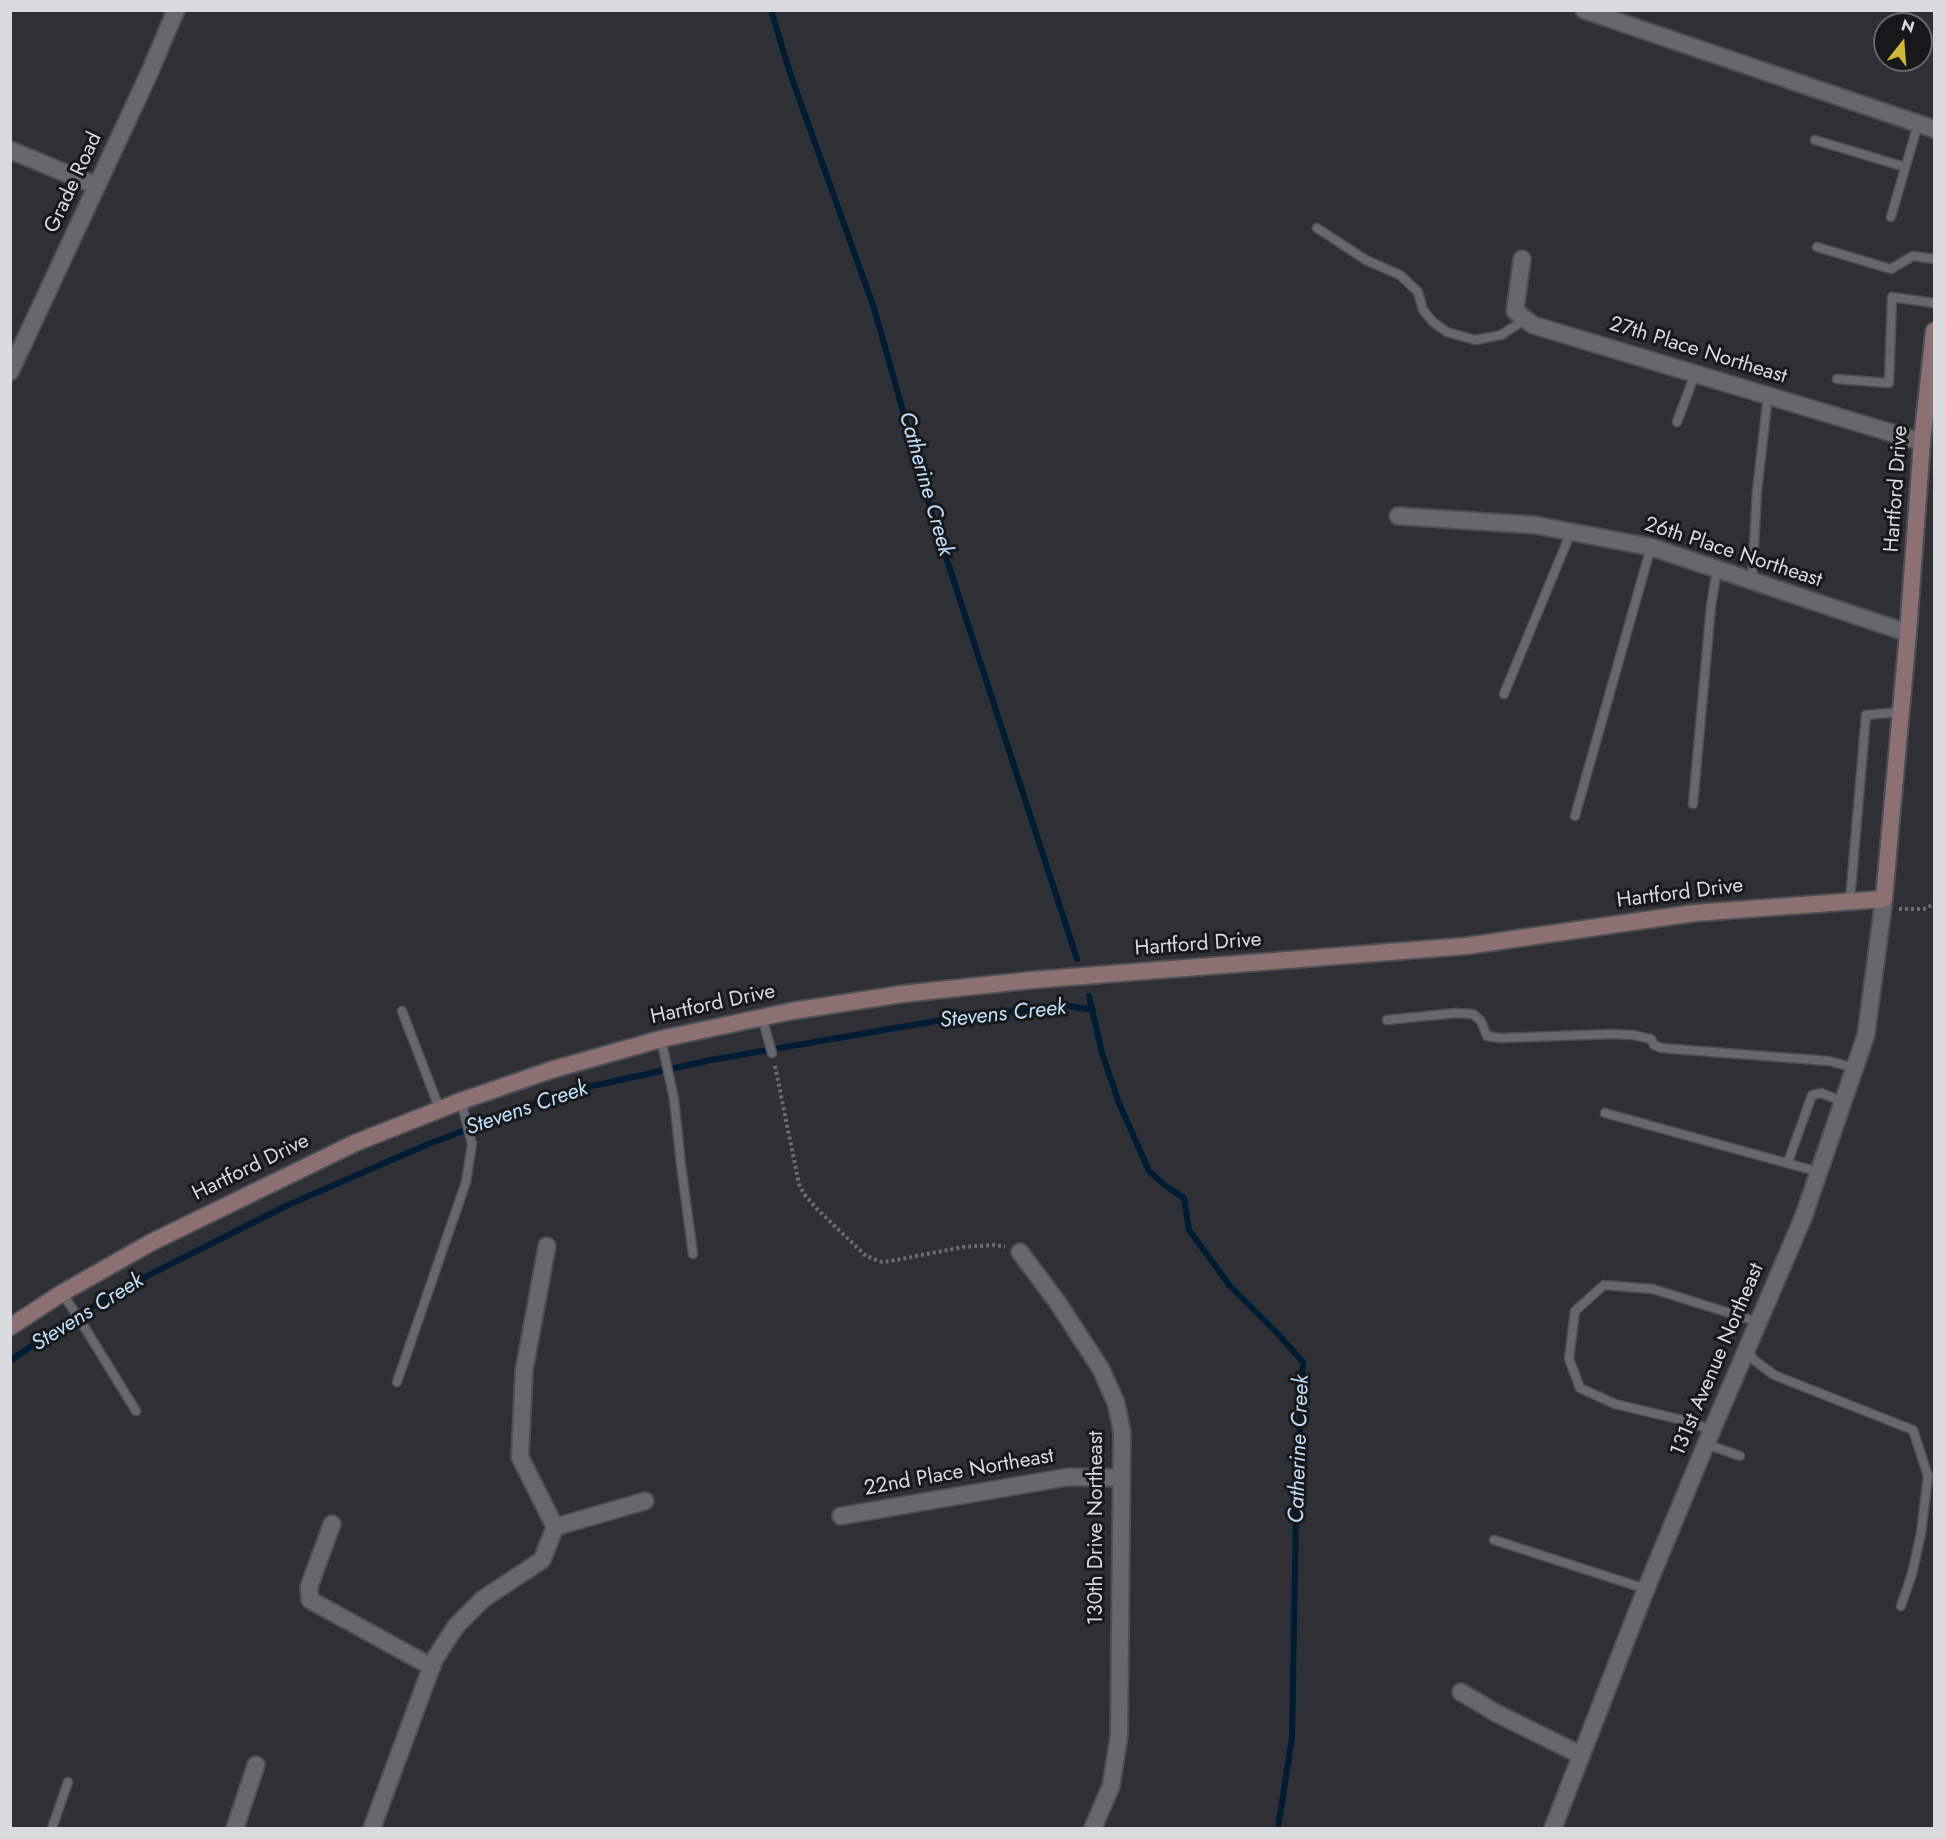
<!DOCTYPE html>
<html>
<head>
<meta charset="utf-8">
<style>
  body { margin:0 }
  #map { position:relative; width:1945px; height:1839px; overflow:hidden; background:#2e3035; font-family:Jost,sans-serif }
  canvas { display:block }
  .frame { position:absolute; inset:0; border:12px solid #d9dade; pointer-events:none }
  .north { position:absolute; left:1873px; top:12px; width:60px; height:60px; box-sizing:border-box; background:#17181a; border:2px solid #656668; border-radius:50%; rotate:17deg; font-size:16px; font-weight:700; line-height:24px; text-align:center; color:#d9dade }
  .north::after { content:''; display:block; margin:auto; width:21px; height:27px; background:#d0b836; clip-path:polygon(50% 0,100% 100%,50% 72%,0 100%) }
</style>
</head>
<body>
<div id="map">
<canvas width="1945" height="1839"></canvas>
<div class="frame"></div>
<div class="north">N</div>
</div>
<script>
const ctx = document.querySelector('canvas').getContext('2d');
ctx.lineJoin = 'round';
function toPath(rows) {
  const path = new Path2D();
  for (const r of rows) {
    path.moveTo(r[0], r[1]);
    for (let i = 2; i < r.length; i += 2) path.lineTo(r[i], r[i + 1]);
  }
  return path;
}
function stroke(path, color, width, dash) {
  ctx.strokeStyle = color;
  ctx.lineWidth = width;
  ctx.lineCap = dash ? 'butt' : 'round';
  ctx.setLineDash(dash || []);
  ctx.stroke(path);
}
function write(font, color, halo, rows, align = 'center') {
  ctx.font = font + ' Jost,sans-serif';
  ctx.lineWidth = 6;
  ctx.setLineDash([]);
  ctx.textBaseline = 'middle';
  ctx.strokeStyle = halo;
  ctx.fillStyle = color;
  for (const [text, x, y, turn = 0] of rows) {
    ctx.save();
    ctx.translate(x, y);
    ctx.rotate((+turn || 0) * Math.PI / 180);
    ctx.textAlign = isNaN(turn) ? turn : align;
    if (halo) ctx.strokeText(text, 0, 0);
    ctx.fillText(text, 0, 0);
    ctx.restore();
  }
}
const stream = toPath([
  [771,10,790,73,874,308,932,514,1077,959],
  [1089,996,1102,1053,1119,1103,1149,1171,1166,1186,1184,1198,1189,1230,1230,1286,1276,1332,1303,1362,1296,1514,1292,1738,1278,1828],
  [10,1361,62,1325,125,1287,288,1205,426,1145,565,1092,711,1060,936,1021,1063,1005,1093,1010]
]);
const path = toPath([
  [1899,909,1924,909,1934,904],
  [775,1066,799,1184,804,1194,817,1209,866,1256,882,1262,891,1261,963,1247,995,1245,1005,1247]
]);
const service = toPath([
  [1815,140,1905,167],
  [1891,217,1918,124],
  [1317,228,1366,260,1400,275,1418,292,1423,310,1433,322,1447,332,1475,340,1501,335,1526,319],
  [1817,247,1891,269,1913,256,1934,259],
  [1837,379,1889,383,1892,297,1934,303],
  [1677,422,1695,374],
  [1752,582,1757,491,1768,395],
  [1504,694,1571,532],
  [1693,804,1711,606,1717,570],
  [1575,816,1651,547],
  [1850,900,1866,715,1901,712],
  [402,1011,440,1110],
  [762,1017,772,1053],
  [1387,1020,1456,1013,1473,1014,1481,1021,1487,1036,1500,1038,1613,1034,1633,1035,1651,1039,1654,1045,1661,1048,1829,1061,1855,1068],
  [661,1039,674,1099,681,1165,693,1254],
  [1605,1113,1819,1172],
  [1788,1162,1812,1095,1821,1093,1844,1102],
  [62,1293,80,1320,136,1411],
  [1747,1350,1754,1360,1774,1375,1913,1430,1928,1476,1921,1533,1912,1574,1901,1606],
  [397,1382,466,1182,472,1144,461,1101],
  [1711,1431,1695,1423,1615,1404,1580,1388,1569,1359,1575,1311,1604,1285,1653,1289,1758,1322],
  [1706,1444,1740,1456],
  [1494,1540,1646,1589],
  [52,1828,68,1782]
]);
const minor = toPath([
  [1584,10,1934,129],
  [10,150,97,186],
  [1522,259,1515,311,1533,325,1922,442],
  [1398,516,1535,525,1651,547,1908,633],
  [1020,1252,1058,1303,1101,1369,1116,1403,1122,1432,1119,1736,1111,1786,1093,1828],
  [841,1516,1068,1477,1121,1478],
  [332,1524,309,1587,310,1600,432,1667],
  [555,1527,645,1501],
  [1461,1692,1494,1712,1581,1755],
  [235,1828,256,1765],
  [372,1828,434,1660,456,1626,483,1599,542,1560,555,1527,520,1457,524,1371,547,1246],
  [1553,1828,1646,1589,1706,1444,1803,1218,1866,1035,1884,899]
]);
const tertiary = toPath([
  [10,372,148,76,176,10]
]);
const secondary = toPath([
  [10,1327,62,1293,152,1242,355,1143,461,1101,551,1070,661,1039,792,1011,902,994,1032,980,1466,946,1694,913,1884,899,1908,633,1922,442,1934,331]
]);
const streetNames = [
  ["Grade Road",74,183,-65],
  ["27th Place Northeast",1698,351,17],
  ["Hartford Drive",1897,489,-86],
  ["26th Place Northeast",1733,553,18],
  ["Hartford Drive",1680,894,-7],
  ["Hartford Drive",1198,945,-4],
  ["Hartford Drive",713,1005,-12],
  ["Hartford Drive",251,1168,-26],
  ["131st Avenue Northeast",1718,1360,-67],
  ["22nd Place Northeast",959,1473,-10],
  ["130th Drive Northeast",1097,1528,-90]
];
const waterNames = [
  ["Catherine Creek",925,484,74],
  ["Stevens Creek",1003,1015,-6],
  ["Stevens Creek",527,1109,-19],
  ["Stevens Creek",88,1313,-32],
  ["Catherine Creek",1300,1449,-88]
];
stroke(stream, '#001c34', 6);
stroke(service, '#4d4e53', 11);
stroke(minor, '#4d4e53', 20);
stroke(tertiary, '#4d4e53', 20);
stroke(secondary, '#4d4e53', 20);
stroke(path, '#6b6d71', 4, [3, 3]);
stroke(service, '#66686e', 8);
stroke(minor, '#66686e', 16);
stroke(tertiary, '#66686e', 16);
stroke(secondary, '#8c7072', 16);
write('21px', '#d9dade', '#17181a', streetNames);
write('italic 22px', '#bfdffc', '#17181a', waterNames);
</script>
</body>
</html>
